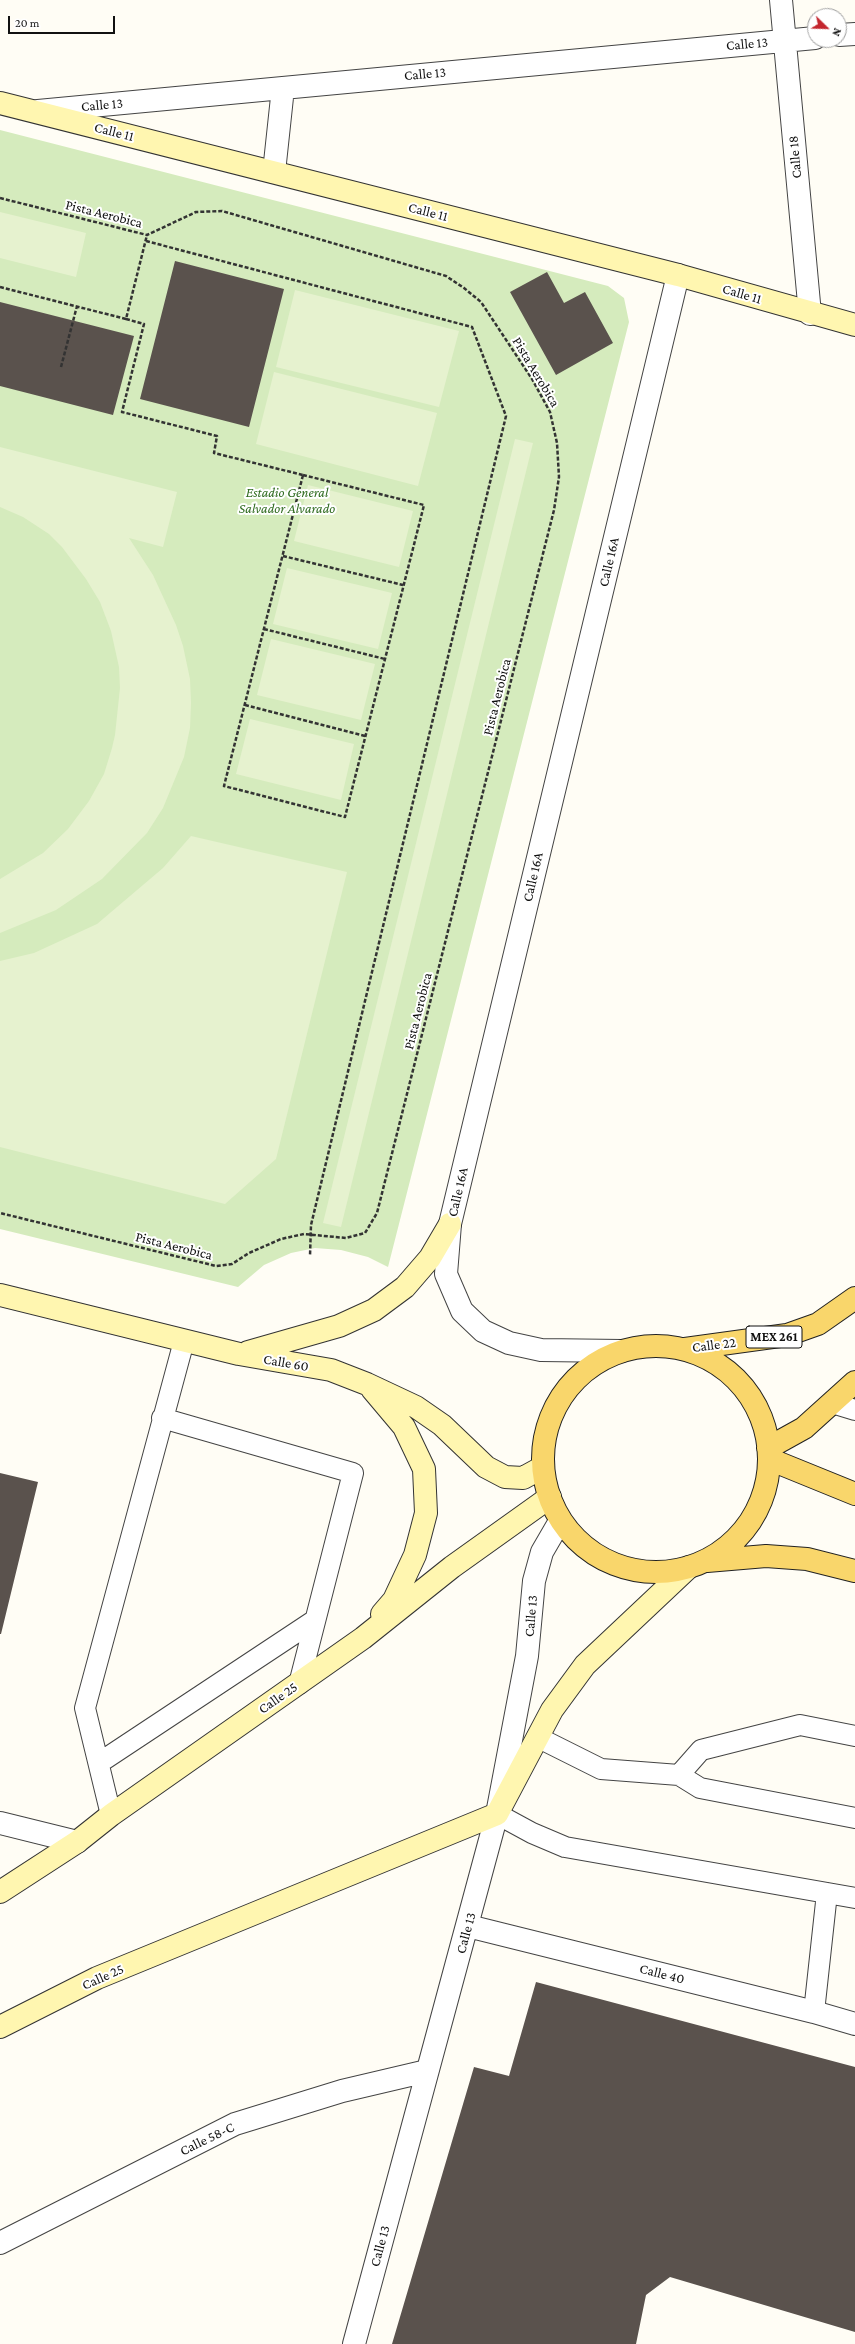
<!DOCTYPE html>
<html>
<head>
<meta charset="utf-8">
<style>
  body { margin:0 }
  #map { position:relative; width:855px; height:2344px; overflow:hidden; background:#fffdf5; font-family:"Crimson Pro",serif }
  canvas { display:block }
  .north { position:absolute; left:807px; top:8px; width:40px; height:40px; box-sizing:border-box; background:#fff; border:1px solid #a0a0a0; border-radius:50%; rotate:113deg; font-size:11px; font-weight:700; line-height:16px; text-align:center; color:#111 }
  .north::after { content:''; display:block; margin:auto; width:14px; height:18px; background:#c4262e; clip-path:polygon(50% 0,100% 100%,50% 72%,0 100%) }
  .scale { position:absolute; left:8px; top:16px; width:107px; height:18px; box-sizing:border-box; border:2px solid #111; border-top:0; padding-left:5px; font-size:12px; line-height:14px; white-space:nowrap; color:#111; -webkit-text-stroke:3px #fff; paint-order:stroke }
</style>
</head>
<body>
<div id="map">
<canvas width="855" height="2344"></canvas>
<div class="north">N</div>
<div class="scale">20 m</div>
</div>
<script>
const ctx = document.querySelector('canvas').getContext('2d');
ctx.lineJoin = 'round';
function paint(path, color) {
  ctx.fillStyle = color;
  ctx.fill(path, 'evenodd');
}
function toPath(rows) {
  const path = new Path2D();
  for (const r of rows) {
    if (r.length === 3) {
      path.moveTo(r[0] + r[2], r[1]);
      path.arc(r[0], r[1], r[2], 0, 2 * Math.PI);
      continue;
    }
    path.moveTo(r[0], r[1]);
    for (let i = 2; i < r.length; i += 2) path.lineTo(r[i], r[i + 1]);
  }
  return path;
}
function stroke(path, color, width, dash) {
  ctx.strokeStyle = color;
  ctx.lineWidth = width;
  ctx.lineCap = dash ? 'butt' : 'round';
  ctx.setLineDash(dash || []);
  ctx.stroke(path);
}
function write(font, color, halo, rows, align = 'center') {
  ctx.font = font + ' "Crimson Pro",serif';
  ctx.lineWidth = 4;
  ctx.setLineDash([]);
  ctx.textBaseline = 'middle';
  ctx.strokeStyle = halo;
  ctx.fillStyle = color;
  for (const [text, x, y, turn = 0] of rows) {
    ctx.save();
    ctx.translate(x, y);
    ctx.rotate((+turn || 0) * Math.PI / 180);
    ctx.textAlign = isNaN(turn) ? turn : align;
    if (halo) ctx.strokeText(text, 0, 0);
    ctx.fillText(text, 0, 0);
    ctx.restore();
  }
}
const green = toPath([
  [0,130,608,286,624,298,629,322,388,1267,368,1257,341,1250,315,1248,291,1253,264,1265,238,1287,0,1229]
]);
const pitch = toPath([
  [0,212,86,233,76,277,0,258],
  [295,290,459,331,439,407,276,367],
  [274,372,437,413,418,486,256,444],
  [515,439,533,443,341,1227,323,1223],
  [0,447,177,492,163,547,129,538,153,575,176,625,183,646,190,679,191,703,190,728,184,757,163,808,147,833,102,879,56,910,0,933,0,879,43,853,68,829,89,801,104,774,112,748,115,735,120,688,119,667,111,631,100,602,86,579,62,547,49,534,23,517,0,507],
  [308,485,413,511,399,567,294,541],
  [287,568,392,593,378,649,273,624],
  [271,639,375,664,361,720,257,695],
  [250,719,354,744,341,800,236,774],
  [191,836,347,872,276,1159,225,1204,0,1147,0,961,34,953,97,924,163,868]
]);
const building = toPath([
  [175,261,284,289,249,427,140,399],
  [547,272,564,303,585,292,613,343,556,375,510,292],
  [0,302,134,336,113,415,0,386],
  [0,1473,38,1482,1,1634,0,1634],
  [536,1982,855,2067,855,2332,670,2277,646,2295,636,2344,392,2344,474,2067,509,2076]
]);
const path = toPath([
  [0,198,147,235,196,212,222,211,446,276,464,288,481,302,532,379,550,412,557,443,559,477,554,510,377,1213,365,1233,346,1238,304,1234,281,1239,249,1253,232,1264,216,1266,0,1213],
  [146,241,472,327,506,416,311,1225,310,1256],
  [0,287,126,319,147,235],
  [126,319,144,324,122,412,217,436,214,453,303,475],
  [61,367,77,306],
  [303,475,424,505,345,817,224,786,303,475],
  [283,556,403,585],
  [264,629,385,659],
  [245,705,365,736]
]);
const service = toPath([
  [832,1403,855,1410],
  [162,1418,353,1473,299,1684],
  [537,1737,601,1769,679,1775,700,1788,855,1818],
  [99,1763,315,1620],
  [679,1775,701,1750,800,1725,855,1736],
  [497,1814,532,1833,565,1847,855,1898],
  [111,1815,85,1708,184,1341],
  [814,2012,827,1893]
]);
const minor = toPath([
  [781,0,810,314],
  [839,35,855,34],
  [38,111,815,38],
  [274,172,283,88],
  [622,1351,541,1350,509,1343,483,1331,462,1311,446,1274,450,1224,678,275],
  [0,1823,77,1842],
  [468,1926,814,2012,855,2024],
  [0,2243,235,2124,342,2091,427,2071],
  [354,2344,497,1814,527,1656,534,1581,542,1552,560,1521]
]);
const secondary = toPath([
  [0,103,678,275,855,325],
  [0,1295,239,1354,331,1370,367,1384,416,1407,442,1425,486,1467,505,1477,523,1478,543,1467],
  [248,1352,339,1326,374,1310,405,1287,430,1258,450,1224],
  [372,1389,404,1427,424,1469,426,1513,415,1555,394,1600,382,1614],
  [0,1892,77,1842,111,1815,363,1638,452,1567,550,1497],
  [0,2027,97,1978,497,1814,552,1710,585,1665,689,1567]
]);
const primary = toPath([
  [656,1459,113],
  [685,1349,787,1335,818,1324,855,1298],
  [768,1448,804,1428,855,1382],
  [769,1459,855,1494],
  [707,1561,766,1556,807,1559,855,1571]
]);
const shields = [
  [774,1337,56]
];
const shieldNames = [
  ["MEX 261",774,1337]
];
const streetNames = [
  ["Calle 13",747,44,-5],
  ["Calle 13",425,74,-5],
  ["Calle 13",102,105,-5],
  ["Calle 11",114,132,14],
  ["Calle 18",795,157,-95],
  ["Calle 11",428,212,14],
  ["Pista Aerobica",104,214,14],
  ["Calle 11",742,294,16],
  ["Pista Aerobica",536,372,59],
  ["Calle 16A",609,562,-77],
  ["Pista Aerobica",497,697,-76],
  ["Calle 16A",533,877,-77],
  ["Pista Aerobica",418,1011,-76],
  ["Calle 16A",458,1192,-77],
  ["Pista Aerobica",174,1246,14],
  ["Calle 22",714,1345,-7],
  ["Calle 60",286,1363,10],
  ["Calle 13",531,1616,-85],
  ["Calle 25",278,1698,-35],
  ["Calle 13",466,1933,-75],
  ["Calle 40",662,1974,14],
  ["Calle 25",103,1977,-24],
  ["Calle 58-C",207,2139,-26],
  ["Calle 13",380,2246,-75]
];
const parkNames = [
  ["Estadio General",287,493],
  ["Salvador Alvarado",287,509]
];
paint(green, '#d5ebbd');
paint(pitch, '#e6f2cf');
paint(building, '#5a524d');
stroke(service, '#444', 22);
stroke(minor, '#444', 24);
stroke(secondary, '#333', 24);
stroke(primary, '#222', 24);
stroke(path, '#333', 2.5, [4, 2]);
stroke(service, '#fff', 20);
stroke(minor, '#fff', 22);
stroke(secondary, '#fff6b0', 22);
stroke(primary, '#f9d66b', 22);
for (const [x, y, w] of shields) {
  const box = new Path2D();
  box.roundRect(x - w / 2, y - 11, w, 22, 3);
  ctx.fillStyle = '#fff';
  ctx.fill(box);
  stroke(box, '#111', 1);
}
write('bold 13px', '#111', null, shieldNames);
write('14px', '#111', '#fff', streetNames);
write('italic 14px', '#2f6b1f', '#fff', parkNames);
</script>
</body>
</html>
